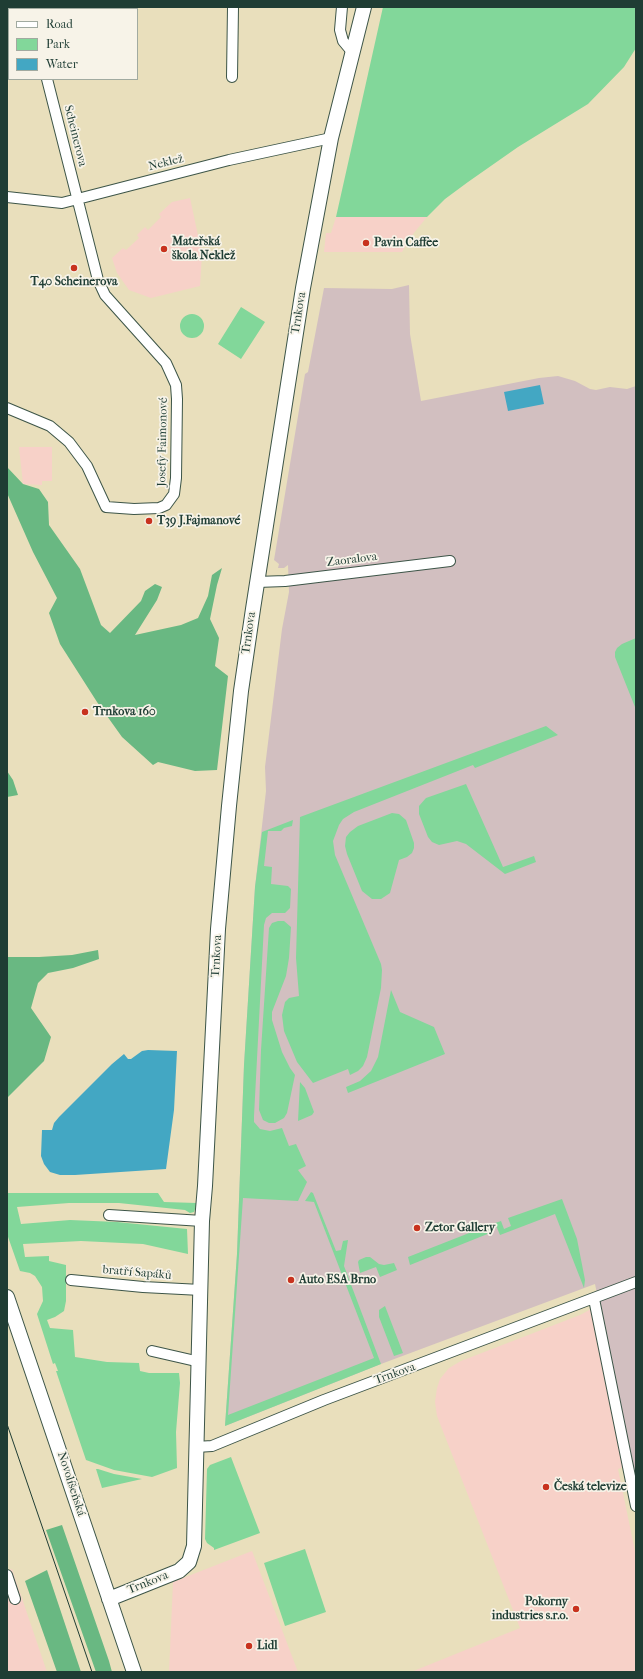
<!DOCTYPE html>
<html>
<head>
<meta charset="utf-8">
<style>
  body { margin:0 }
  #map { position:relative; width:643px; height:1679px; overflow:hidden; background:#e9dfbc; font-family:"IM FELL French Canon",serif }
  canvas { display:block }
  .frame { position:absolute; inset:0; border:8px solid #1f3d34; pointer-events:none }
  .legend { position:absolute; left:8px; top:8px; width:130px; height:72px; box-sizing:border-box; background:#f7f3e8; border:1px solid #a1aaa0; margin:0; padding:5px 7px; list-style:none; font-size:12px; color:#1f3d34 }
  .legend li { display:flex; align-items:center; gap:8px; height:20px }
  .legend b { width:20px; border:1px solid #a1aaa0 }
</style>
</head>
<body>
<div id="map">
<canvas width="643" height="1679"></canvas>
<div class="frame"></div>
<ul class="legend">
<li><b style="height:5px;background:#fff"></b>Road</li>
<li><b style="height:11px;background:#82d79a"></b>Park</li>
<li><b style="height:11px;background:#43a7c3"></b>Water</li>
</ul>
</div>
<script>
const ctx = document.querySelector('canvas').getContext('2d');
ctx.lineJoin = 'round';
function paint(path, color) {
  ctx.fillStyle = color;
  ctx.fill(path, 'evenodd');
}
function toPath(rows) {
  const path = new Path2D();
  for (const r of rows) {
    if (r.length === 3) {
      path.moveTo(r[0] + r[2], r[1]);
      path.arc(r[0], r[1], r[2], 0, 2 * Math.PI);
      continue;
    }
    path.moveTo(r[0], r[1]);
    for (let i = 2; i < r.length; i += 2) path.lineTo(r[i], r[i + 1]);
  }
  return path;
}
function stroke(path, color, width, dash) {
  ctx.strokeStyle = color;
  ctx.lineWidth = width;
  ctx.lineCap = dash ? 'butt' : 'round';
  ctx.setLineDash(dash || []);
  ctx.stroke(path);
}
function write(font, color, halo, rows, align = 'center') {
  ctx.font = font + ' "IM FELL French Canon",serif';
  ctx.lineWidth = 3.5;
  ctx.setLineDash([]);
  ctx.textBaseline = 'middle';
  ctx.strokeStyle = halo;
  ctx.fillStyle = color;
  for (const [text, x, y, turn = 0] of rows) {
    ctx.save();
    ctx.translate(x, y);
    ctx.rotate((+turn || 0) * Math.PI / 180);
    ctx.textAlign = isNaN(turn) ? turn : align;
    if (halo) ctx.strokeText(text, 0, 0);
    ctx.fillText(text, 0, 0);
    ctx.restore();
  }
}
const built = toPath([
  [190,198,202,254,200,286,151,298,129,290,117,273,112,258,123,248,126,250,139,238,137,235,145,227,148,230,161,217,159,214,172,202],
  [336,217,427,217,413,234,402,252,324,252,326,233,331,233],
  [19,447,52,447,52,481,42,481,42,485,23,484],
  [608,1300,636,1462,618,1469,636,1556,636,1672,411,1672,520,1628,437,1416,435,1402,437,1388,440,1379,449,1368,461,1361,580,1315],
  [252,1551,298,1672,169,1672,173,1582],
  [12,1569,47,1672,7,1672,7,1571]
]);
const industrial = toPath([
  [409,285,410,334,421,401,539,378,558,376,575,381,590,389,596,390,610,387,627,389,636,386,636,1484,595,1284,381,1364,225,1426,237,1254,244,1065,255,887,266,791,265,767,282,629,289,592,288,565,284,568,278,568,279,564,274,560,305,374,308,372,324,288,392,289]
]);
const green = toPath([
  [383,7,636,7,636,48,624,67,588,104,518,147,468,182,445,199,427,217,336,217],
  [241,307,265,322,241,359,218,344],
  [192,326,12],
  [636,638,636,706,635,707,615,657,615,652,617,648,622,644],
  [546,726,558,735,475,768,473,765,354,812,343,819,339,825,333,841,335,855,381,964,382,970,381,988,367,1057,363,1066,358,1071,350,1075,348,1069,313,1083,297,1062,284,1031,282,1015,285,1002,289,998,299,996,296,958,300,817],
  [466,784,503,867,534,856,536,862,505,874,466,844,457,841,439,845,432,842,428,837,419,814,419,806,426,798],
  [392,813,399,814,406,820,414,843,414,848,412,853,407,857,399,860,390,893,381,899,372,899,362,891,347,854,345,846,346,837,350,832,358,826],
  [293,820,292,826,284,828,281,831,268,831,264,866,272,867,271,884,288,886,291,889,290,908,285,913,272,913,266,918,264,925,254,1116,254,1122,260,1129,270,1131,282,1128,289,1146,296,1144,306,1166,298,1170,307,1182,298,1201,243,1198,228,1415,374,1358,314,1202,305,1201,311,1192,313,1193,336,1251,341,1250,343,1241,348,1240,344,1266,381,1364,225,1426,237,1254,244,1065,255,887,262,832],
  [278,921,284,921,291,927,289,958,286,976,272,1012,272,1020,282,1052,290,1068,295,1075,287,1113,284,1118,275,1123,269,1123,263,1120,259,1110,261,1050,269,928,272,923],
  [391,990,400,1012,434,1027,445,1054,348,1093,346,1087,360,1081,371,1071,378,1057],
  [300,1082,305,1088,314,1112,312,1115,298,1121],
  [7,1193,158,1193,164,1202,197,1203,194,1212,190,1213,185,1210,119,1203,69,1203,17,1207,21,1224,70,1220,117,1222,187,1229,188,1254,143,1244,81,1241,23,1244,25,1257,49,1256,49,1261,66,1265,66,1301,64,1311,55,1317,47,1320,50,1328,73,1330,75,1357,107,1362,139,1363,140,1371,149,1373,179,1373,180,1383,176,1432,177,1468,152,1477,114,1470,86,1460,56,1371,58,1371,55,1363,53,1364,37,1314,43,1301,42,1287,35,1276,30,1273,20,1271,7,1234],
  [562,1199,577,1239,585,1280,584,1288,555,1214,500,1235,495,1223,501,1221,504,1229,511,1226,508,1218],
  [487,1226,490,1233,410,1265,408,1257],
  [366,1257,370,1257,379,1264,384,1265,394,1263,397,1270,380,1277,376,1267,360,1273,358,1262,359,1260],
  [385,1306,403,1353,394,1356,379,1317,379,1310],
  [231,1457,260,1533,214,1550,214,1548,207,1543,205,1539,207,1469,210,1465],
  [96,1469,98,1469,114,1474,142,1479,102,1488],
  [305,1549,326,1612,285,1626,264,1563]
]);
const forest = toPath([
  [7,467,23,484,39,489,48,502,49,525,80,569,101,625,110,633,141,601,145,591,155,584,162,587,157,600,135,635,181,625,198,618,208,596,212,575,222,568,217,585,210,619,219,638,215,666,228,676,217,770,195,771,158,762,153,765,122,737,97,702,60,644,49,613,57,598,33,552,7,493],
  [7,771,13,780,18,795,7,797],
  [98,950,99,959,73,968,48,973,38,983,31,1008,51,1037,44,1061,7,1098,7,957,39,957,72,955],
  [62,1525,109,1661,112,1672,96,1672,46,1530],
  [47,1570,81,1672,57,1672,25,1581]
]);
const water = toPath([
  [540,385,544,404,508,411,504,392],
  [148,1050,177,1051,174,1110,166,1169,75,1175,60,1175,50,1172,44,1164,41,1156,42,1130,52,1130,54,1123,59,1117,112,1064,124,1054,128,1059,131,1059,142,1051]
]);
const street = toPath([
  [29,7,29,9],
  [342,7,340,30,343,41,353,53],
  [232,77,233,7],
  [7,197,62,203,229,160,331,138],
  [7,408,50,426,69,442,87,466,106,507,134,509,159,508,166,505,174,494,176,478,177,399,176,385,166,363,105,295,98,280,47,79],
  [257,582,285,581,450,561],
  [109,1215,202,1221],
  [71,1280,143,1287,201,1290],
  [594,1299,636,1506],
  [152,1351,200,1362],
  [196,1447,212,1446,324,1400,636,1282],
  [7,1575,15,1599]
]);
const secondary = toPath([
  [7,1297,134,1672],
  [109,1599,179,1571,189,1562,194,1546,202,1221,205,1186,218,929,229,806,241,691,253,609,303,288,331,138,364,7]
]);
const tram = toPath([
  [7,1424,92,1672]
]);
const markers = [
  [366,243,4,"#c8321e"],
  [164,249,4,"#c8321e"],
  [74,268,4,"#c8321e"],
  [149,521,4,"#c8321e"],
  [85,712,4,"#c8321e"],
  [417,1228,4,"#c8321e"],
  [291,1280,4,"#c8321e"],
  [546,1487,4,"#c8321e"],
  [576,1609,4,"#c8321e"],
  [249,1646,4,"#c8321e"]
];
const streetNames = [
  ["Scheinerova",75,136,76],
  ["Neklež",166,163,-14],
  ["Trnkova",299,313,-81],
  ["Josefy Faimonové",163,442,-89],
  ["Zaoralova",352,560,-7],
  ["Trnkova",249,633,-82],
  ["Trnkova",217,956,-87],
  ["bratří Sapáků",137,1273,5],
  ["Trnkova",395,1374,-20],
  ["Novolíšeňská",71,1484,72],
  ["Trnkova",148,1583,-22]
];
const poiNames = [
  ["Mateřská",172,242],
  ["škola Neklež",172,256],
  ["Pavin Caffee",374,243],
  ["T40 Scheinerova",74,282,"center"],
  ["T39 J.Fajmanové",157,521],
  ["Trnkova 160",93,712],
  ["Zetor Gallery",425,1228],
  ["Auto ESA Brno",299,1280],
  ["Česká televize",554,1487],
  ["Pokorny",568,1602,"right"],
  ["industries s.r.o.",568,1616,"right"],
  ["Lidl",257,1646]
];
paint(built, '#f7d1c8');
paint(industrial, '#d2bfc0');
paint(green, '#82d79a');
paint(forest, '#69b882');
paint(water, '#43a7c3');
stroke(street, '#3d5548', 12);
stroke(secondary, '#3d5548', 16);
stroke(street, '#fff', 10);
stroke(secondary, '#fff', 14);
stroke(tram, '#1f3d34', 1);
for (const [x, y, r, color] of markers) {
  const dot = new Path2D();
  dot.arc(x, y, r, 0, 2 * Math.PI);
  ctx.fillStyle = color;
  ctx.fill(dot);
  stroke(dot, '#f7f3e8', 1.5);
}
write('12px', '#1f3d34', '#f7f3e8', streetNames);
write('bold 12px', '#1f3d34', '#f7f3e8', poiNames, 'left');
</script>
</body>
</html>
